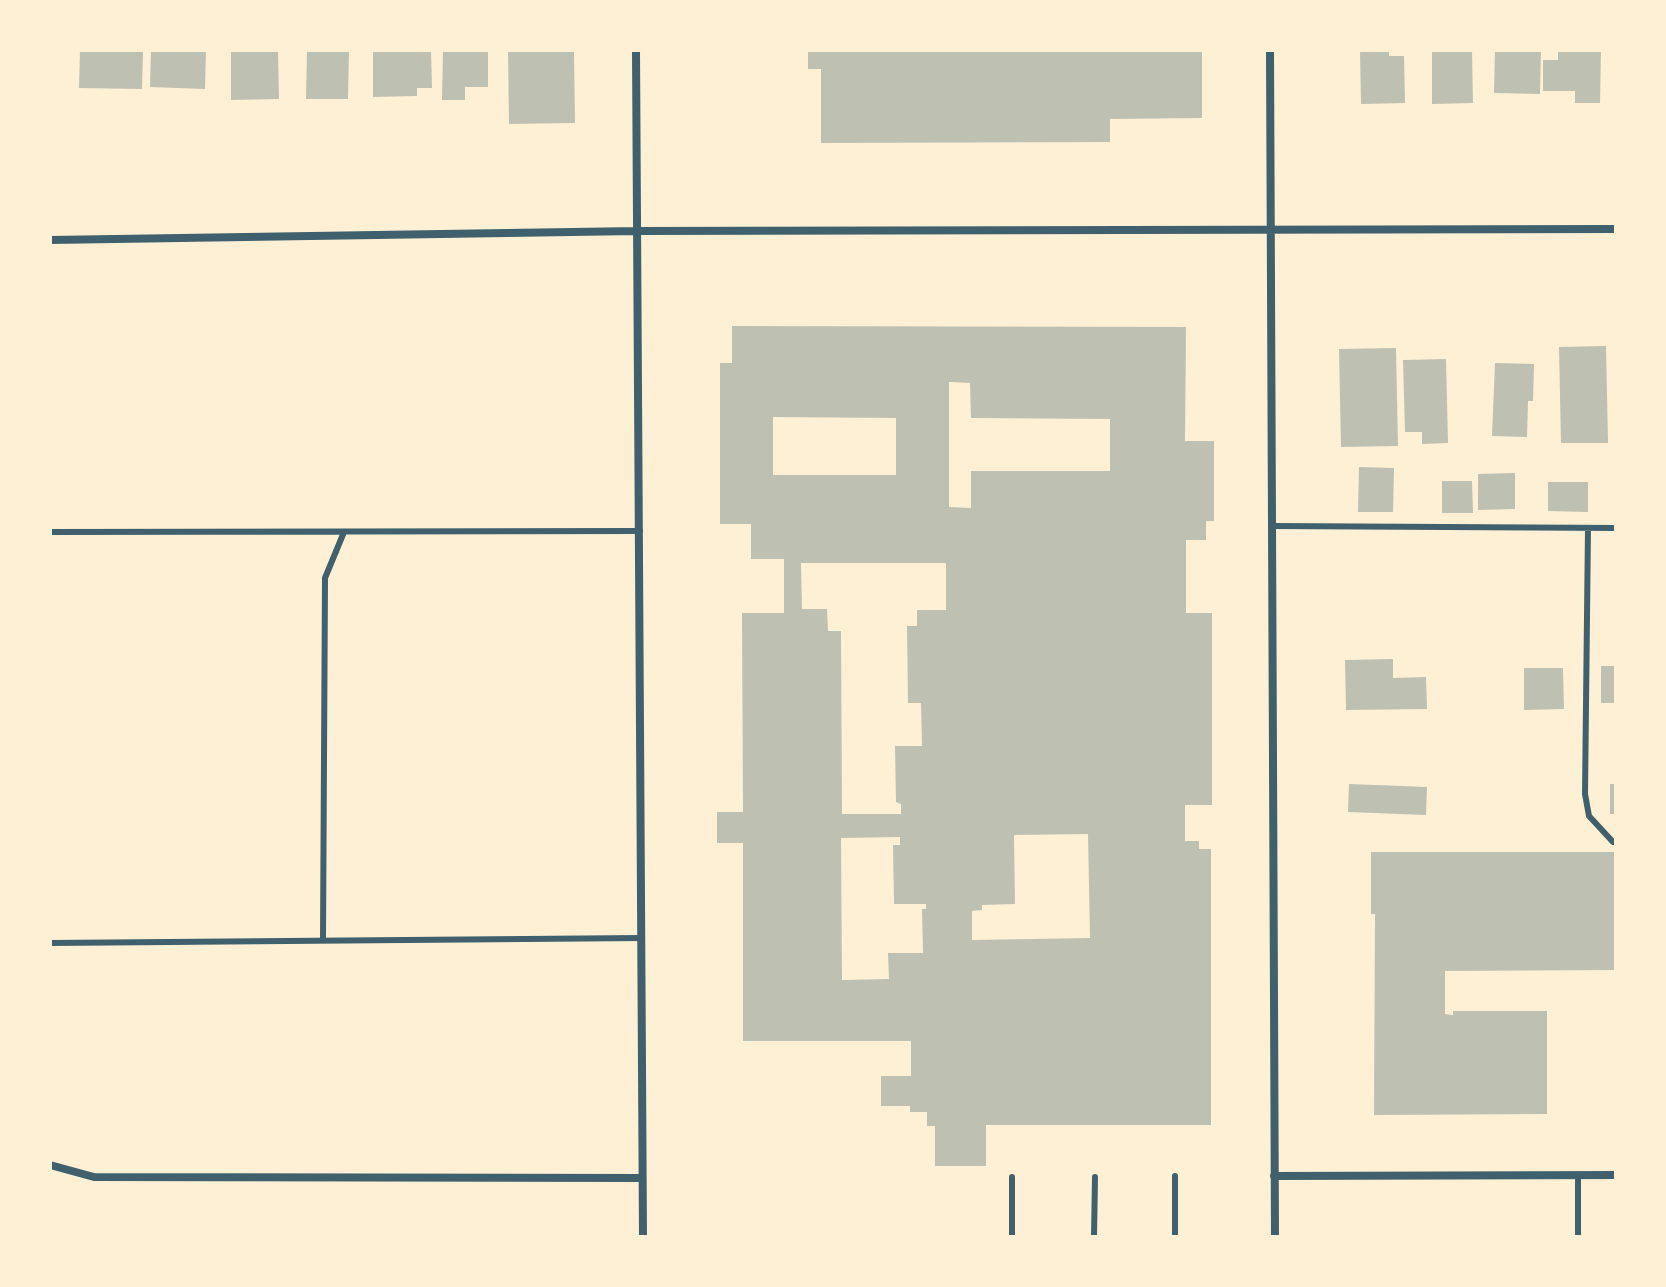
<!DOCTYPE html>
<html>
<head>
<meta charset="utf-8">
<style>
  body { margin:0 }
  #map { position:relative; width:1666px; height:1287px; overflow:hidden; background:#fdf0d5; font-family:"Source Sans 3",sans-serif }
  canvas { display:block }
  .frame { position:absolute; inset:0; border:52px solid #fdf0d5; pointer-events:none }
</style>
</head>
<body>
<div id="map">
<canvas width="1666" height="1287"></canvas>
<div class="frame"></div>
</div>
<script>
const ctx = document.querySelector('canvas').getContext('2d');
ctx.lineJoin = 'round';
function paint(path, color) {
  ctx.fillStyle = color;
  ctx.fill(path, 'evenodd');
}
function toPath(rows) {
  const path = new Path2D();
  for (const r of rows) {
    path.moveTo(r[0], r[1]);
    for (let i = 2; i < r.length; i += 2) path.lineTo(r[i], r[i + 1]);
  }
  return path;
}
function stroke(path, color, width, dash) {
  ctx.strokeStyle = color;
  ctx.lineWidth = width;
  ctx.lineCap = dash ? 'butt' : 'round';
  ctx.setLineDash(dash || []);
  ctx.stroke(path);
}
const building = toPath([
  [80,50,143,50,142,89,79,88],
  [151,50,206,50,205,89,150,87],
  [231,50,278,50,279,99,231,100],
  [307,50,349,50,348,99,306,99],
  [373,50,431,50,432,88,417,88,417,96,373,97],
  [443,50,488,50,488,87,465,87,465,100,442,100],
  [508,50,574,50,575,123,509,124],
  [808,50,1202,50,1202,118,1110,119,1110,142,821,143,821,69,808,69],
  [1360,50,1389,50,1389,56,1404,56,1405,103,1361,104],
  [1432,50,1472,50,1473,103,1432,104],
  [1495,50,1541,50,1540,94,1494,93],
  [1558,50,1601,50,1600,103,1575,103,1575,91,1543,91,1543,60,1558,60],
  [732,326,1186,327,1185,441,1214,441,1214,521,1206,521,1206,540,1186,540,1186,613,1212,613,1212,805,1185,805,1185,841,1199,841,1199,849,1211,849,1211,1125,986,1125,986,1166,935,1166,935,1126,927,1126,927,1112,910,1112,910,1106,881,1106,881,1076,911,1076,911,1041,743,1041,743,843,717,843,717,812,743,812,742,613,784,613,784,559,751,559,751,524,720,524,720,363,732,363],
  [949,382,970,383,971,418,1110,419,1110,471,971,471,971,508,949,507],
  [773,417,896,418,896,475,773,475],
  [801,563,946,563,946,610,917,610,917,626,907,626,908,703,921,703,922,746,895,746,896,802,901,804,901,814,842,814,841,631,828,631,827,609,802,609],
  [1088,834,1090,938,972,940,972,911,982,910,982,905,1015,904,1014,835],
  [900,837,900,845,893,845,894,904,926,904,926,909,922,909,923,953,888,953,889,979,842,980,841,838],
  [1606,346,1608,443,1561,443,1559,347],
  [1396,348,1398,446,1341,447,1339,349],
  [1446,359,1448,443,1422,444,1422,432,1405,432,1403,360],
  [1495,363,1534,364,1533,401,1528,401,1527,437,1492,436],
  [1359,467,1394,468,1393,512,1358,512],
  [1515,473,1515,509,1478,510,1478,474],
  [1442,481,1472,481,1473,513,1442,513],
  [1548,482,1588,482,1588,512,1548,511],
  [1393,659,1393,678,1426,677,1427,709,1346,710,1345,660],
  [1601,666,1616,666,1616,703,1601,703],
  [1524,668,1563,668,1564,709,1524,710],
  [1349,784,1427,787,1426,815,1348,812],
  [1610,784,1616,784,1616,814,1610,814],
  [1371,852,1616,852,1616,970,1445,971,1445,1014,1453,1015,1453,1011,1547,1011,1547,1114,1374,1115,1375,914,1371,914]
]);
const service = toPath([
  [1273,526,1616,528],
  [1588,528,1585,794,1589,816,1613,842,1616,842],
  [50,532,640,531],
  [323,940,325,578,344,532],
  [50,943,642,938],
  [1175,1176,1175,1237],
  [1012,1177,1012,1237],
  [1094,1237,1095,1177],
  [1578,1237,1578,1175]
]);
const minor = toPath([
  [636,50,643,1237],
  [1270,50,1275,1237],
  [50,240,637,231,1616,229],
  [50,1165,94,1177,642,1178],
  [1274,1176,1616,1175]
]);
paint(building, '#bec0b2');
stroke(service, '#3f606c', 6);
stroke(minor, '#3f606c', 8);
</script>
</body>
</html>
